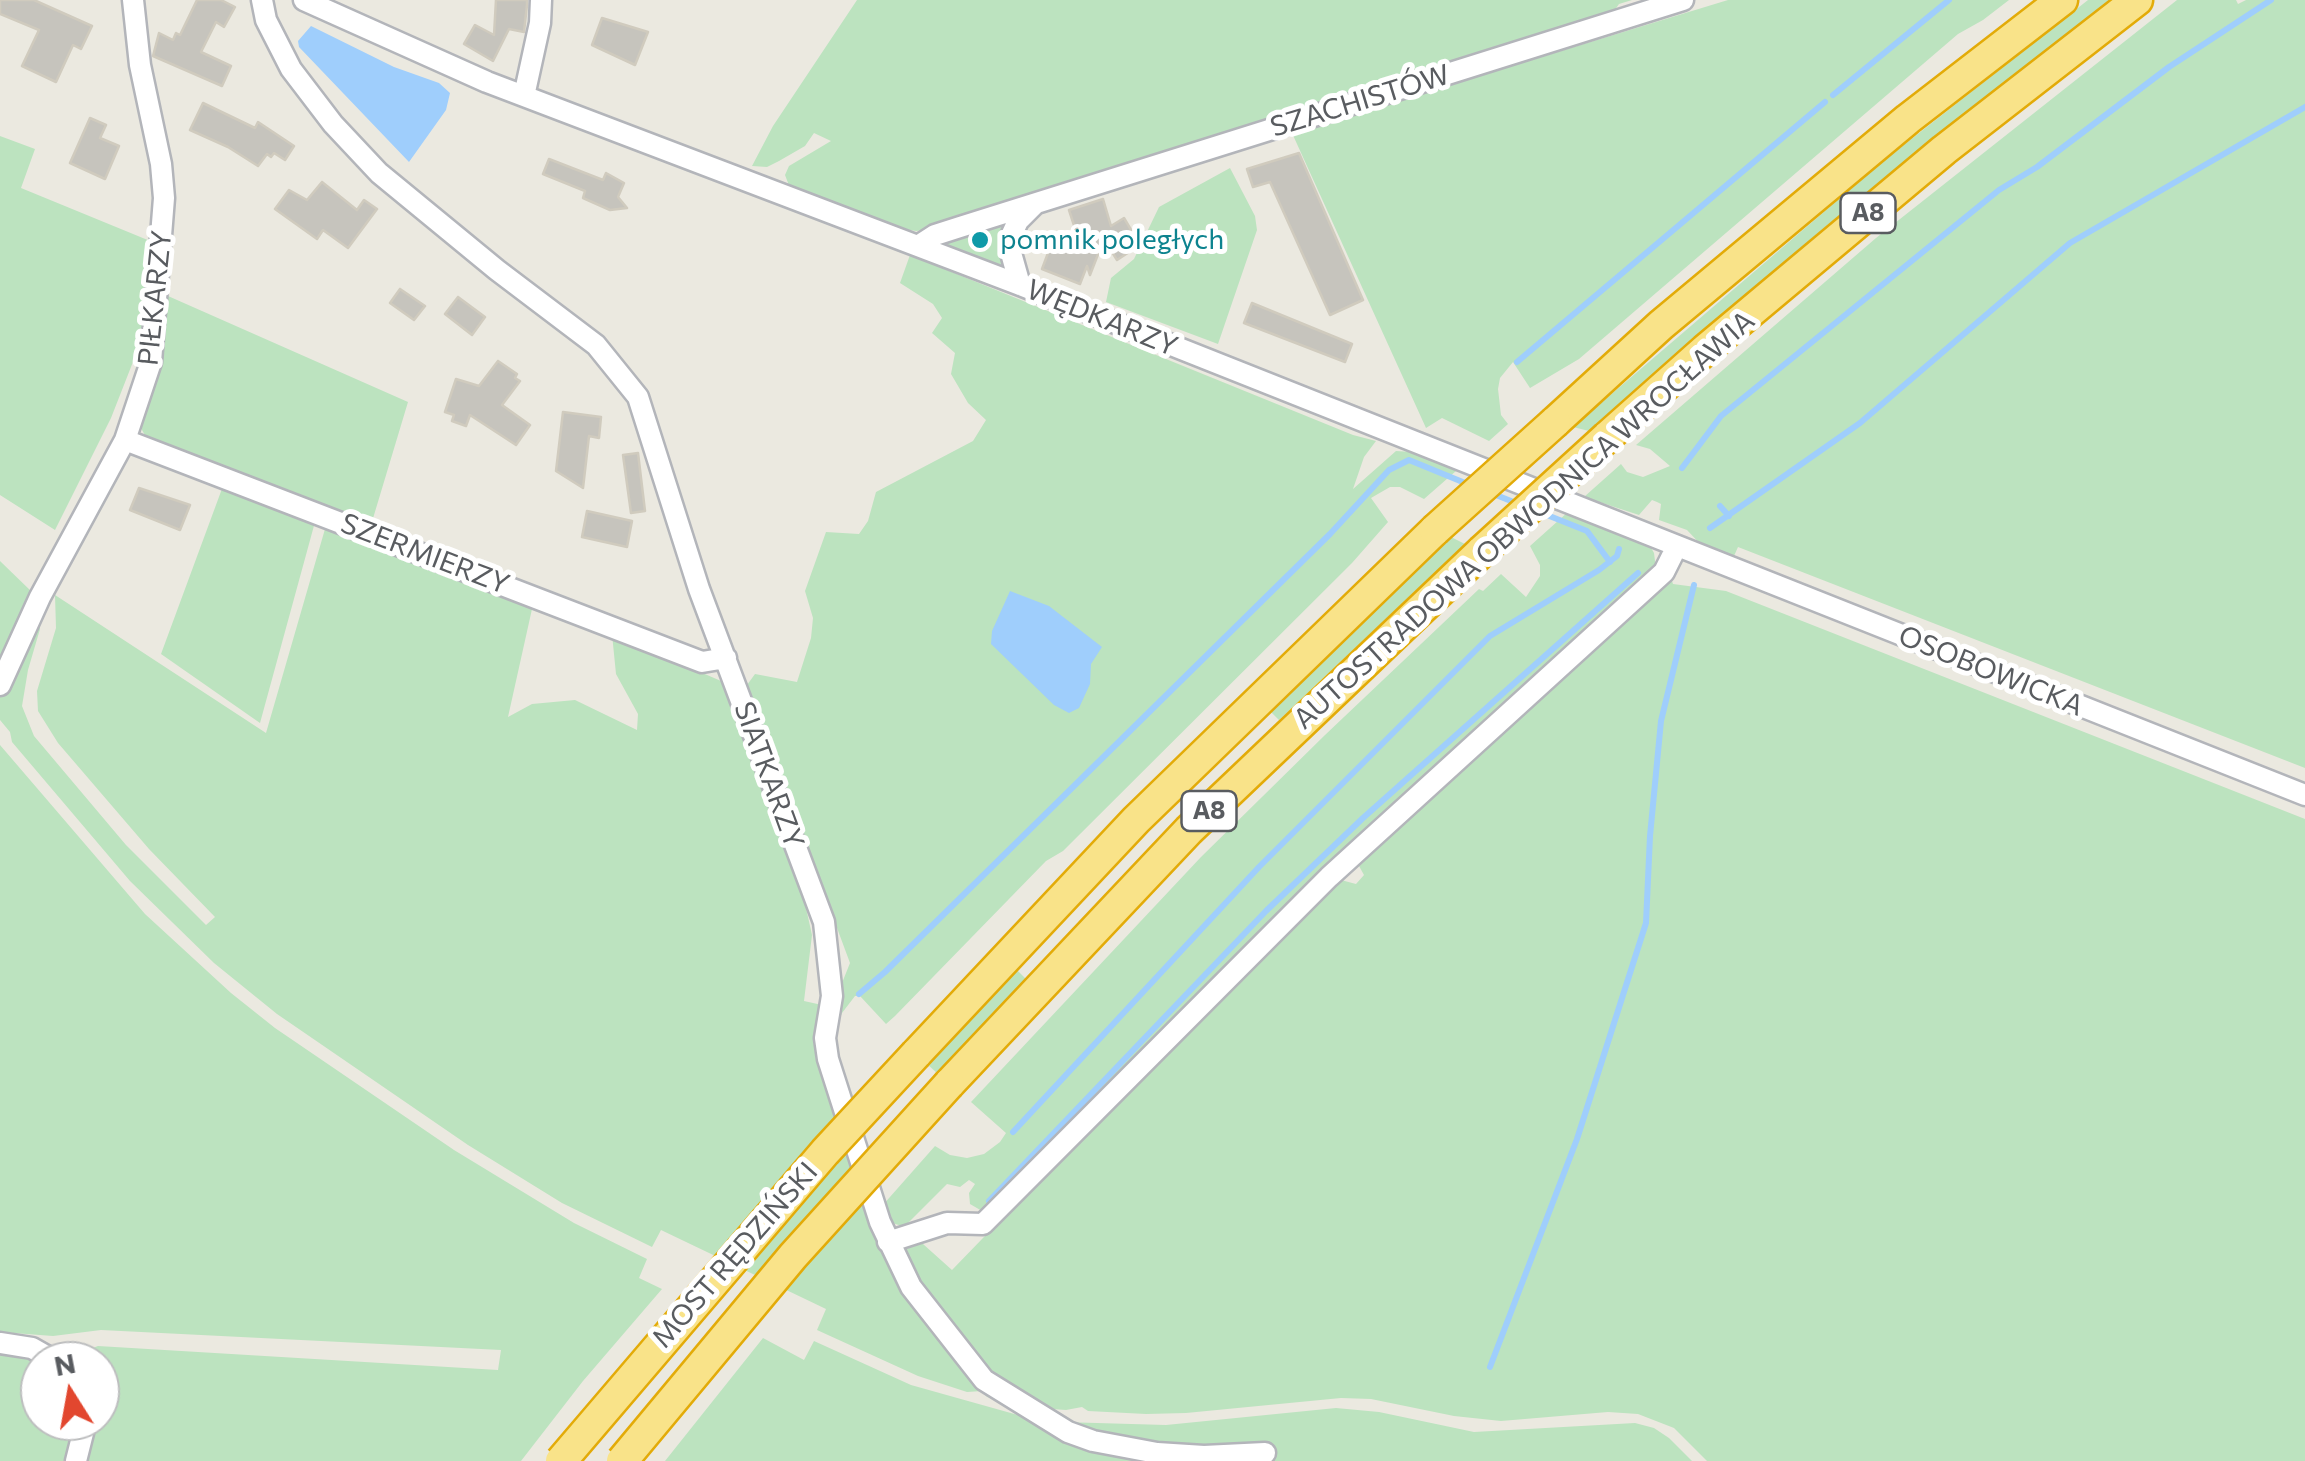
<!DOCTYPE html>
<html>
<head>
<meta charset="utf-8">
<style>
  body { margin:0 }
  #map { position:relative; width:2305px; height:1461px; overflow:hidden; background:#ebe9e0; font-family:Commissioner,sans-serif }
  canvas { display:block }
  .north { position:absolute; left:20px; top:1341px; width:100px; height:100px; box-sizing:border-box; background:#fff; border:2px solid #bdbebf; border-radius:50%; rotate:349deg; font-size:28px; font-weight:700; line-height:40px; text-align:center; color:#595c60 }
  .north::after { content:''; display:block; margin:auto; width:35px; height:45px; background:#e2472f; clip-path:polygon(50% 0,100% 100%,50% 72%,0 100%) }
</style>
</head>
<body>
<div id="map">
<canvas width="2305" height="1461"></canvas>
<div class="north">N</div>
</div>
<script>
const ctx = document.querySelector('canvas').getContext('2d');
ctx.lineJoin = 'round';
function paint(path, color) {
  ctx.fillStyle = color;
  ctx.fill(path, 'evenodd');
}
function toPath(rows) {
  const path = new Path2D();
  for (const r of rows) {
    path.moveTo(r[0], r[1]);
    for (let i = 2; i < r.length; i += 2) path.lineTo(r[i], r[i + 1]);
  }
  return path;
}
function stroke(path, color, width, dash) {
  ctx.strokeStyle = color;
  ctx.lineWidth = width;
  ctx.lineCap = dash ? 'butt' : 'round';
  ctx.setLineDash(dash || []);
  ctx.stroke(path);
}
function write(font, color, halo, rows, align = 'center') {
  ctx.font = font + ' Commissioner,sans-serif';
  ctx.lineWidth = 10;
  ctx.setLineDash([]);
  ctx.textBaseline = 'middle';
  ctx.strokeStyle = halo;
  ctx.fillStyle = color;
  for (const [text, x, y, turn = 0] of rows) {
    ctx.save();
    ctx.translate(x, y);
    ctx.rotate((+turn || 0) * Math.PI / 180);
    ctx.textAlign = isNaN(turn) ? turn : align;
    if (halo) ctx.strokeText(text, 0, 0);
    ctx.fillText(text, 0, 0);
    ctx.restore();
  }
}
const green = toPath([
  [857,0,1632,0,1619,4,1614,11,934,229,916,231,892,227,790,188,785,175,789,166,831,141,814,133,805,146,779,161,767,167,752,166,773,126],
  [1728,0,2009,0,1983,20,1958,34,1579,359,1530,388,1513,362,1500,378,1498,389,1501,415,1508,424,1489,441,1442,418,1426,428,1292,133],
  [2088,0,2110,0,1825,227,1589,431,1573,427,1881,163],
  [2177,0,2236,0,2238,4,2246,0,2305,0,2305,768,1738,547,1734,556,1704,548,1687,530,1659,520,1661,504,1657,502,1652,500,1639,515,1584,497,1621,464,1627,472,1643,477,1670,466,1650,449,1636,445,1876,238],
  [0,136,35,149,21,188,155,243,140,344,111,418,55,530,0,495],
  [1230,168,1255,216,1257,230,1218,344,1106,302,1111,278,1134,259,1159,207],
  [1005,223,1002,264,998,267,948,246,948,240],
  [910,255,1353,435,1376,441,1364,457,1353,489,1396,451,1412,452,1456,471,1424,499,1400,487,1390,487,1371,498,1388,522,1352,563,1063,851,1046,861,895,1016,886,1024,860,996,855,996,842,1013,833,1036,842,983,850,963,747,685,755,674,797,682,811,638,813,618,805,591,826,532,859,534,868,521,876,492,973,441,986,420,968,403,951,374,955,353,932,333,942,318,933,304,900,283],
  [168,296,408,402,371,525,148,441,141,428,155,387],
  [223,486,315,522,260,723,161,654],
  [1568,512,1650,546,1654,553,1656,569,982,1211,970,1204,969,1193,975,1184,969,1180,960,1187,947,1184,908,1223,902,1226,889,1222,882,1206,935,1146,950,1155,967,1158,984,1154,1000,1142,1006,1133,971,1102,1201,857,1325,735,1479,589,1483,591,1501,574,1526,597,1540,576,1540,565,1530,546],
  [325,529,532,609,508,717,532,704,575,700,637,730,638,714,616,674,612,634,728,684,802,890,812,935,804,1001,822,1005,876,1228,1002,1400,987,1397,982,1391,967,1392,918,1376,817,1330,826,1309,661,1230,652,1247,562,1203,468,1145,277,1014,214,963,130,881,12,742,10,732,0,720,0,697,39,615,40,629,28,670,22,706,34,736,126,845,206,925,215,917,149,849,58,743,38,711,37,691,56,628,55,595,266,733],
  [1451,537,1465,544,1279,720,1270,711],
  [0,561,33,593,0,664],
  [1671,578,1673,584,1726,591,2305,819,2305,1461,1707,1461,1674,1428,1638,1414,1608,1412,1501,1421,1454,1416,1371,1399,1341,1398,1186,1413,1146,1414,1088,1411,1082,1407,1066,1410,1039,1408,982,1371,904,1260,907,1249,917,1243,923,1244,952,1270,1224,989,1334,882,1341,880,1356,884,1364,875,1359,866,1361,859],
  [0,745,145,914,231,993,275,1028,454,1150,574,1223,647,1259,639,1278,662,1289,583,1381,521,1461,86,1461,94,1421,100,1421,100,1361,84,1361,90,1349,98,1346,498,1370,501,1350,101,1330,53,1336,0,1332],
  [1016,969,1026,979,937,1073,927,1064],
  [763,1338,804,1360,814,1341,911,1385,1025,1417,1083,1443,1141,1457,1275,1457,1268,1445,1212,1450,1125,1443,1062,1422,1166,1425,1336,1408,1379,1412,1474,1432,1635,1423,1654,1428,1669,1438,1692,1461,665,1461],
  [0,1351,27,1356,40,1364,40,1421,72,1421,72,1442,65,1461,0,1461]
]);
const water = toPath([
  [311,26,394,67,439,83,450,93,446,110,409,162,299,47,298,41],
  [1010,591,1049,606,1102,647,1091,664,1090,684,1079,708,1069,713,1054,705,991,644,992,631]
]);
const stream = toPath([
  [1833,95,1949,0],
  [1517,362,1825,102],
  [1682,468,1721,416,1999,190,2037,167,2169,67,2271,0],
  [1491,493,1521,505],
  [1720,506,1729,516],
  [1537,511,1587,531,1610,562],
  [1710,528,1860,423,2070,243,2305,107],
  [859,994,885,972,1330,534,1389,470,1409,460,1470,485],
  [1013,1132,1259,867,1490,636,1599,570,1617,556,1619,549],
  [989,1201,1266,911,1363,818,1638,573],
  [1490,1367,1577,1139,1646,923,1650,836,1661,721,1694,585]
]);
const building = toPath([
  [0,0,34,0,92,26,81,49,73,45,56,82,22,66,39,30,0,14,0,0],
  [197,0,221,0,235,7,224,27,216,22,201,52,231,66,222,86,153,56,159,33,173,40,176,33,180,35,197,0],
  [496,0,527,0,527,5,524,32,509,29,493,61,464,44,475,25,494,35,496,0],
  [602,18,648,32,635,65,592,45,602,18],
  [203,103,255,128,258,122,294,146,285,160,274,153,271,157,267,154,258,166,228,147,190,130,203,103],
  [90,118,106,125,100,138,119,146,105,179,70,163,90,118],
  [1299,153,1363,300,1330,315,1270,182,1253,187,1247,169,1299,153],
  [549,159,603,180,606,173,624,183,618,197,627,208,610,210,583,198,585,191,543,174,549,159],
  [322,182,357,210,364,200,377,209,348,248,323,230,317,239,275,209,289,190,307,200,322,182],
  [1103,199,1111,226,1124,218,1140,245,1117,260,1104,239,1090,275,1087,266,1080,284,1042,269,1054,237,1081,247,1069,210,1103,199],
  [400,289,425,306,414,320,390,303,400,289],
  [458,297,485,317,472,335,445,314,458,297],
  [1252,303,1352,344,1345,362,1244,323,1252,303],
  [498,361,517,374,515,378,520,381,502,405,530,425,516,445,470,415,466,426,452,421,454,415,445,412,456,379,479,386,498,361],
  [563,412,601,417,599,438,589,436,583,488,556,471,563,412],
  [638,453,645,511,631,513,623,455,638,453],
  [139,488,190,505,180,530,130,510,139,488],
  [587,511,632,521,627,547,582,537,587,511]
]);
const minor = toPath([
  [262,0,266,20,291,69,333,124,379,173,497,270,596,345,638,397,699,589,824,922,832,996,825,1038,828,1059,880,1222,911,1287,984,1380,1068,1432,1093,1441,1157,1453,1204,1456,1265,1453],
  [304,0,487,82,1020,285,2305,795],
  [524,96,540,23,541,0],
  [918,246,935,235,960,227,1683,0],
  [1020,285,1011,253,1011,236,1018,221,1035,204],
  [125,440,702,662,726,658],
  [0,685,40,597,125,440,151,362,164,198,161,164,140,65,133,0],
  [888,1242,947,1223,983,1224,1329,877,1664,572,1677,546],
  [0,1343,32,1348,55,1361],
  [76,1461,86,1421]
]);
const highway = toPath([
  [1555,422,1661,325,1908,119,2062,0],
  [1607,437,1705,350,1944,150,2137,0],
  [916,1054,1136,820,1435,530],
  [949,1084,1189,830,1482,551]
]);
const highwayBridge = toPath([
  [1435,530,1555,422],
  [1482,551,1607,437],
  [561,1461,825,1152,916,1054],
  [622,1461,793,1256,949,1084]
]);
const markers = [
  [980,240,10,"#0f9aa8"]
];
const shields = [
  [1868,213,55],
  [1209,811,55]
];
const shieldNames = [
  ["A8",1868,213],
  ["A8",1209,811]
];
const streetNames = [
  ["SZACHISTÓW",1360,101,-17],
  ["PIŁKARZY",155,298,-84],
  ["WĘDKARZY",1102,318,22],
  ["AUTOSTRADOWA OBWODNICA WROCŁAWIA",1524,520,-42],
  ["SZERMIERZY",425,554,21],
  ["OSOBOWICKA",1991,671,22],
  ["SIATKARZY",769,775,70],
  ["MOST RĘDZIŃSKI",735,1255,-49]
];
const cultureNames = [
  ["pomnik poległych",1000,240]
];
paint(green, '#bce3bf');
paint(water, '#9fcefc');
stroke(stream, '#9fcefc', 6);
paint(building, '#c6c4bd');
stroke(building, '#d0cbbe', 2.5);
stroke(minor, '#b3b5ba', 25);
stroke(highway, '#e3ab08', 35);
stroke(minor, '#fff', 20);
stroke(highway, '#f9e389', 30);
stroke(highwayBridge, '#e3ab08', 35, []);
stroke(highwayBridge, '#f9e389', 30);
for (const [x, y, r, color] of markers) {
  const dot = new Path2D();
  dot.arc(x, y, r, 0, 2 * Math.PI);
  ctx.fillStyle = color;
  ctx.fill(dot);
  stroke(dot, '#fff', 4);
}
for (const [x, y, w] of shields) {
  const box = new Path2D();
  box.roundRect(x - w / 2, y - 20, w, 40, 8);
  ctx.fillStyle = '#fff';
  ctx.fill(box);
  stroke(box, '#595c60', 2.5);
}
write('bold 25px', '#595c60', null, shieldNames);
write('28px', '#595c60', '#fff', streetNames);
write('28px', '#0d838f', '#fff', cultureNames, 'left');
</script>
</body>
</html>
